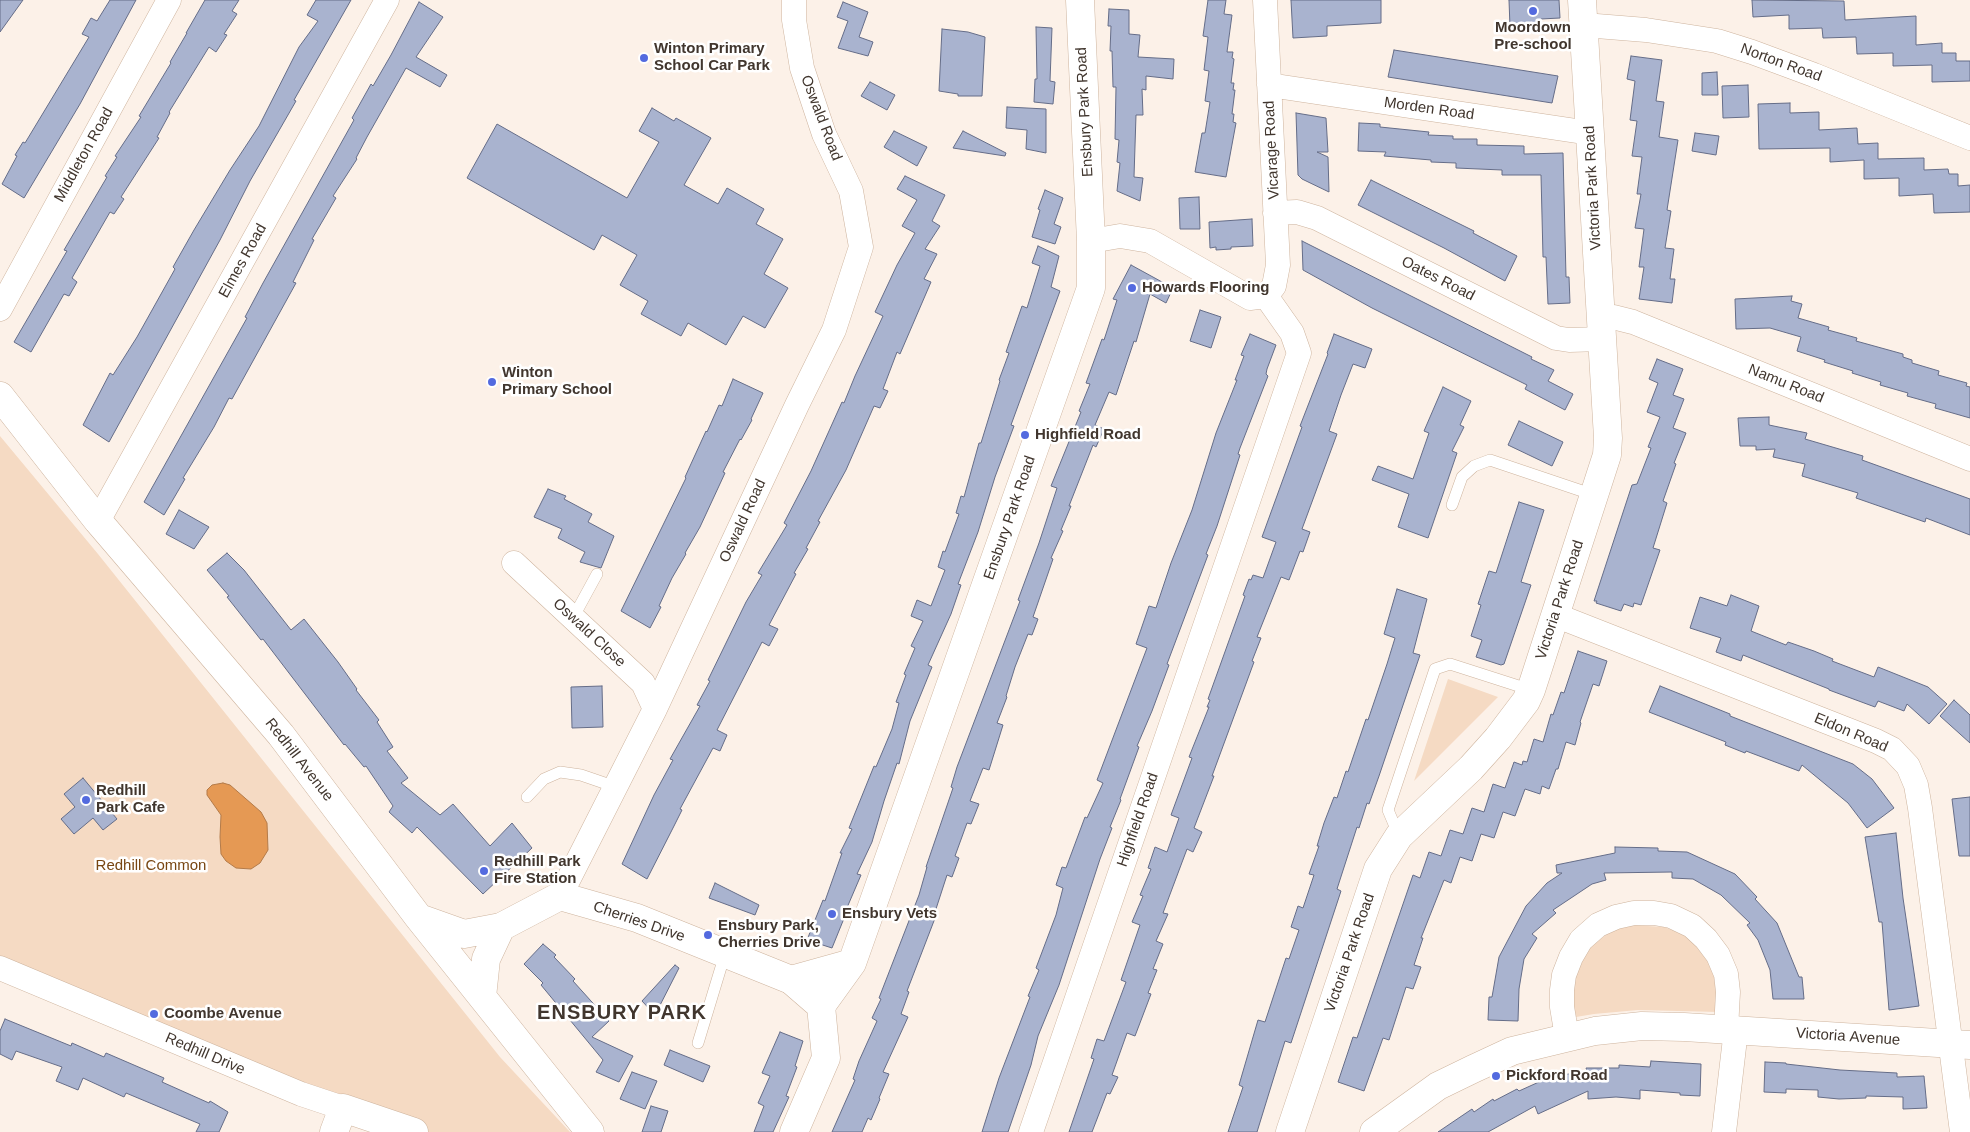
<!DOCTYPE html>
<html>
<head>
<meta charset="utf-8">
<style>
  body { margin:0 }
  canvas { display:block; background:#fcf1e8 }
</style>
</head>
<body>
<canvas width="1970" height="1132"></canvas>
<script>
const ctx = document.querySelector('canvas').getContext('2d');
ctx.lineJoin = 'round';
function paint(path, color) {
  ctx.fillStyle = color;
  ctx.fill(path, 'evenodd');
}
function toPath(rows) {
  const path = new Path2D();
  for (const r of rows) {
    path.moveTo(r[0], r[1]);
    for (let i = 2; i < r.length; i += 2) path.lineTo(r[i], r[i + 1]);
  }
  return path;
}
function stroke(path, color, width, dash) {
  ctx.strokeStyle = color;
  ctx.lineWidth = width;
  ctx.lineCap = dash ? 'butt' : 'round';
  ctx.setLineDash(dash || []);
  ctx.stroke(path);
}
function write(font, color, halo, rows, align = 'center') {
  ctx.font = font + ' Helvetica,sans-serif';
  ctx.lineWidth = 5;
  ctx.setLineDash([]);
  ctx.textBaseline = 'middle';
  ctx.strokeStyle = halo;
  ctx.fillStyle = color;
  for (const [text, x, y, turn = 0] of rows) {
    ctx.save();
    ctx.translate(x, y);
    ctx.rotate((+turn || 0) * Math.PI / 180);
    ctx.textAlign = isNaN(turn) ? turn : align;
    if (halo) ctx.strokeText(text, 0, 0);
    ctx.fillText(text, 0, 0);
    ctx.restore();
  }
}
const green = toPath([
  [0,436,98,554,500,1057,570,1132,414,1132,0,968],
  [1448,679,1498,697,1414,781],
  [1631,925,1664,927,1685,935,1694,943,1716,972,1719,1012,1638,1010,1594,1014,1570,1018,1571,986,1586,953,1592,945,1610,932,1620,927]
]);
const water = toPath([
  [223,783,230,785,253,805,261,812,267,823,268,850,260,863,251,869,236,868,226,861,221,854,220,837,221,815,207,795,207,790,212,785,223,783]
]);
const building = toPath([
  [0,0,23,0,0,32,0,0],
  [110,0,136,0,80,104,24,198,2,184,17,156,15,155,23,142,25,143,89,37,82,34,91,18,97,21,110,0],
  [205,0,239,0,232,11,237,14,224,34,227,35,216,52,209,47,169,112,170,113,157,137,159,138,121,197,124,199,114,214,110,212,72,278,77,282,69,296,64,294,31,352,14,342,67,251,64,250,107,177,105,176,117,157,115,156,141,117,139,116,171,63,170,62,187,33,186,33,205,0],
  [316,0,351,0,294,100,296,101,250,181,220,240,109,442,83,425,110,373,113,375,137,337,175,269,173,267,194,230,230,170,259,126,299,47,318,21,307,15,316,0],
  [1208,0,1226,0,1224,14,1232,15,1227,52,1233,52,1232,58,1234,59,1231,83,1234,83,1233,90,1235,90,1232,114,1234,114,1233,122,1236,123,1226,177,1195,172,1202,133,1205,133,1210,102,1205,101,1209,71,1204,70,1208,37,1203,36,1208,0],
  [1291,0,1381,0,1381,23,1327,26,1327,36,1293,38,1291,0],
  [1509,0,1559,0,1560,18,1541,19,1541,25,1510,27,1509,0],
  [1752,0,1844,1,1845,20,1916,16,1916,45,1942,43,1942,53,1956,53,1956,61,1970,61,1970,81,1932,82,1932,65,1893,66,1893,53,1857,54,1856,37,1823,38,1822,28,1789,29,1789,15,1753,17,1752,0],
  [419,2,443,17,416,57,447,75,440,87,406,68,367,137,356,158,357,159,333,196,336,198,312,239,314,240,293,282,296,283,232,399,229,398,214,427,183,478,185,479,164,515,144,502,247,318,245,317,263,283,354,120,352,118,371,84,373,86,391,55,419,2],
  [843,2,868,12,859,37,873,42,868,56,838,48,848,21,837,17,843,2],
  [1109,9,1129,10,1129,34,1140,35,1138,57,1174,59,1173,79,1146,76,1146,90,1142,89,1143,115,1136,115,1134,177,1143,178,1140,201,1117,191,1120,163,1117,162,1119,140,1115,139,1116,87,1113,87,1112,51,1110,51,1111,26,1108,26,1109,9],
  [1036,27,1052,28,1050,81,1055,82,1053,104,1034,102,1035,79,1037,79,1036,27],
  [942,29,968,32,985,37,982,96,958,96,958,94,939,91,942,29],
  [1394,50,1558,76,1552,103,1388,77,1394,50],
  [1631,56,1662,60,1656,101,1664,102,1659,137,1678,140,1667,210,1671,211,1665,248,1674,249,1670,279,1675,279,1672,303,1639,299,1644,267,1639,267,1644,229,1635,228,1641,194,1637,194,1642,157,1632,156,1637,121,1630,120,1635,81,1627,79,1631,56],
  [1717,72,1718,95,1702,95,1702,73,1717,72],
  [870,82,895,95,887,110,861,96,870,82],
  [1748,85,1749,117,1723,118,1722,86,1748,85],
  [1790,103,1790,113,1819,112,1819,130,1857,128,1858,144,1878,143,1878,159,1924,158,1924,170,1948,169,1949,174,1958,174,1958,186,1970,185,1970,212,1934,213,1933,194,1899,196,1899,178,1864,179,1864,160,1830,162,1830,148,1759,149,1758,104,1790,103],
  [1007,107,1046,109,1046,153,1026,149,1027,130,1006,128,1007,107],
  [652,108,674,121,676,118,711,138,684,185,718,204,727,188,764,209,756,224,783,239,764,274,788,288,765,328,743,316,726,345,688,323,681,336,641,314,648,301,620,285,637,255,602,235,594,250,467,178,497,124,627,198,659,142,639,131,652,108],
  [1296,113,1326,118,1328,152,1317,152,1328,157,1329,192,1302,179,1298,175,1296,113],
  [1359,123,1380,124,1380,127,1429,132,1428,135,1453,136,1453,139,1477,139,1477,145,1524,146,1524,154,1563,153,1566,277,1569,277,1570,303,1548,304,1546,257,1543,257,1541,175,1502,175,1502,170,1456,168,1456,163,1431,162,1431,160,1384,156,1386,152,1358,151,1359,123],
  [894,131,927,147,917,166,884,147,894,131],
  [963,131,1006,153,1005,156,953,148,963,131],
  [1695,133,1719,136,1716,155,1692,151,1695,133],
  [905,176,945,195,932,221,940,226,925,249,937,254,924,279,931,282,900,354,897,352,883,389,888,391,880,408,874,406,846,470,818,521,820,522,806,548,808,549,794,573,796,574,769,625,778,629,769,646,762,642,717,730,727,735,720,751,713,748,680,809,682,810,674,826,647,879,622,864,654,795,673,760,670,759,700,706,697,705,710,681,708,680,746,602,762,575,758,573,787,525,784,523,811,471,842,402,844,403,855,376,883,316,875,312,897,265,915,233,902,226,917,200,897,189,905,176],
  [1371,180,1474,231,1473,233,1517,256,1505,281,1444,248,1358,205,1371,180],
  [1045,190,1063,198,1054,224,1061,227,1055,244,1032,237,1040,210,1038,209,1045,190],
  [1199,197,1200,229,1180,229,1179,198,1199,197],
  [1252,219,1253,246,1231,247,1231,249,1216,250,1216,247,1210,248,1209,222,1252,219],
  [1302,241,1532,357,1531,359,1554,370,1548,381,1573,394,1565,410,1525,389,1527,385,1372,308,1303,270,1302,241],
  [1038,246,1059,256,1051,287,1060,291,1011,425,1014,426,995,477,978,532,958,584,961,585,951,614,928,665,932,667,910,721,899,764,897,763,884,801,872,842,857,874,861,875,846,910,847,911,832,948,807,940,823,900,825,901,842,853,840,853,852,829,849,828,874,766,876,767,892,729,899,703,896,702,906,675,904,674,915,648,911,646,923,621,911,616,917,600,931,606,945,570,938,567,943,551,945,552,959,514,956,513,961,496,964,497,979,443,981,443,989,417,1000,381,999,380,1009,353,1006,352,1022,306,1027,308,1040,266,1032,263,1038,246],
  [1131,265,1173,288,1166,303,1150,294,1136,342,1134,341,1116,395,1109,392,1095,425,1104,429,1096,447,1093,445,1069,506,1071,506,1061,530,1063,531,1051,558,1053,559,1033,617,1038,619,1032,635,1028,634,1015,667,1006,696,1007,697,997,723,1003,725,989,770,983,768,970,801,979,804,971,824,967,823,955,856,959,858,952,877,947,875,935,912,937,913,907,991,909,992,901,1014,908,1017,883,1072,889,1074,879,1098,880,1099,871,1120,868,1118,862,1132,832,1132,855,1080,853,1079,859,1061,877,1021,872,1018,881,999,879,998,919,895,927,867,926,867,953,788,951,787,957,767,1020,601,1018,600,1039,543,1057,488,1051,486,1081,412,1079,411,1090,384,1086,383,1102,339,1104,340,1117,300,1113,299,1131,265],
  [1792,296,1791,301,1802,304,1798,318,1829,327,1828,330,1857,338,1856,341,1903,354,1903,357,1912,360,1912,363,1939,371,1938,375,1967,383,1966,386,1970,387,1970,418,1935,408,1936,404,1907,396,1908,393,1880,385,1881,382,1852,373,1853,371,1824,362,1825,360,1797,351,1801,337,1770,328,1736,329,1735,299,1792,296],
  [1200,310,1221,317,1211,348,1190,341,1200,310],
  [1250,334,1276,345,1267,369,1266,374,1268,376,1240,448,1238,454,1240,455,1217,526,1206,554,1208,555,1167,664,1169,665,1152,711,1137,746,1139,747,1120,799,1121,800,1110,827,1112,828,1100,859,1059,985,1038,1036,1031,1065,1008,1132,982,1132,999,1078,1030,997,1028,996,1039,970,1036,968,1056,915,1063,888,1056,885,1062,867,1066,868,1085,817,1087,818,1103,783,1097,780,1147,648,1136,644,1149,606,1156,608,1171,563,1192,510,1216,433,1237,380,1235,380,1244,356,1241,355,1250,334],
  [1334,334,1372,349,1365,368,1353,364,1341,395,1329,431,1337,434,1302,529,1310,532,1303,552,1300,551,1289,580,1281,577,1257,637,1261,638,1252,661,1254,662,1212,776,1214,776,1194,828,1202,832,1193,852,1187,849,1163,913,1168,914,1156,941,1163,944,1153,969,1157,970,1148,993,1151,994,1135,1036,1127,1033,1112,1075,1118,1077,1110,1094,1107,1093,1092,1132,1069,1132,1094,1059,1091,1058,1097,1039,1104,1041,1126,982,1121,980,1140,925,1132,922,1143,896,1140,895,1151,869,1148,868,1155,847,1167,852,1179,818,1171,815,1192,758,1189,757,1209,707,1207,707,1210,700,1208,699,1245,596,1243,595,1249,579,1251,580,1253,575,1263,578,1276,542,1262,537,1302,427,1300,426,1328,354,1327,353,1334,334],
  [1657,359,1683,369,1673,395,1684,399,1673,428,1686,433,1674,463,1676,464,1663,501,1667,503,1653,548,1660,550,1641,605,1634,603,1633,607,1624,604,1621,611,1596,603,1597,601,1594,601,1632,485,1637,484,1651,448,1648,447,1660,417,1647,412,1658,383,1649,379,1657,359],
  [733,379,763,393,751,419,752,420,741,440,740,439,723,472,725,473,700,527,685,553,686,554,672,578,659,606,661,607,650,628,621,611,686,478,685,477,706,431,707,432,719,405,722,406,733,379],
  [1443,387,1471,401,1460,425,1464,427,1452,451,1457,453,1428,538,1398,527,1409,494,1372,480,1378,466,1413,479,1429,433,1424,431,1443,387],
  [1769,417,1769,425,1807,433,1805,439,1863,456,1862,460,1970,499,1970,535,1926,518,1925,522,1856,498,1858,493,1802,476,1805,464,1773,457,1775,449,1756,450,1756,446,1740,446,1738,418,1769,417],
  [1519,421,1563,442,1552,466,1508,445,1519,421],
  [548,489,566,496,564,499,592,514,588,522,614,536,601,568,580,562,585,552,558,538,562,529,534,517,548,489],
  [1519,502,1544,510,1521,582,1531,585,1504,664,1501,665,1476,657,1482,640,1471,636,1481,605,1478,604,1489,571,1496,573,1519,502],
  [179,510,209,527,194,549,166,534,179,510],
  [227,553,244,570,291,630,304,619,338,662,357,689,356,690,379,720,377,722,393,747,387,751,408,778,401,783,440,815,453,804,490,846,512,823,532,848,483,894,417,827,412,833,389,812,393,806,366,766,364,767,345,744,344,745,263,639,261,640,227,597,229,596,207,570,227,553],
  [1397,589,1427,599,1413,653,1420,655,1379,776,1369,804,1367,803,1359,828,1357,827,1337,889,1341,891,1291,1043,1285,1041,1257,1132,1228,1132,1243,1087,1239,1085,1258,1020,1265,1022,1286,958,1289,959,1299,930,1291,927,1298,906,1303,908,1314,875,1309,874,1319,846,1317,846,1324,823,1334,797,1337,798,1346,771,1348,772,1366,719,1368,720,1387,664,1395,638,1384,634,1397,589],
  [1731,595,1759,606,1751,631,1786,645,1788,642,1814,651,1833,659,1832,661,1874,677,1878,667,1928,687,1947,704,1929,724,1907,704,1904,711,1878,701,1875,707,1829,690,1829,689,1743,655,1741,661,1716,652,1721,638,1690,628,1700,597,1727,606,1731,595],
  [1578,651,1607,661,1599,686,1593,684,1580,722,1581,723,1575,745,1566,742,1558,769,1556,769,1549,789,1542,786,1540,794,1525,789,1515,816,1503,812,1494,838,1481,834,1472,861,1460,857,1451,883,1444,880,1421,938,1423,938,1414,965,1421,967,1413,989,1406,987,1389,1040,1383,1038,1364,1091,1338,1082,1353,1037,1357,1038,1413,875,1420,878,1429,852,1441,856,1450,830,1463,834,1472,808,1484,812,1493,784,1505,788,1514,762,1522,765,1523,761,1527,762,1534,739,1543,742,1551,714,1553,715,1561,692,1564,693,1578,651],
  [602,686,603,727,572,728,571,687,602,686],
  [1660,686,1730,714,1730,716,1853,764,1872,779,1894,808,1867,828,1848,803,1802,765,1799,771,1746,751,1745,753,1725,745,1726,742,1649,712,1660,686],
  [1954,700,1970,715,1970,743,1940,716,1954,700],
  [83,778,117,819,103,830,93,818,74,834,61,819,75,807,64,794,83,778],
  [1970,797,1970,856,1959,856,1952,799,1970,797],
  [1896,833,1903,898,1919,1006,1889,1010,1882,922,1879,922,1865,837,1896,833],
  [1615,847,1658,848,1658,851,1687,852,1735,874,1757,897,1755,899,1777,923,1799,977,1802,977,1804,999,1773,999,1770,970,1758,940,1747,925,1750,923,1721,895,1693,879,1672,878,1672,872,1604,873,1606,880,1592,884,1553,910,1556,913,1532,934,1537,938,1524,959,1519,989,1518,1021,1488,1020,1489,997,1492,997,1499,957,1526,906,1547,883,1562,873,1557,873,1556,865,1615,853,1615,847],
  [715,883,759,905,755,915,709,898,715,883],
  [543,944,556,955,554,957,575,979,573,981,609,1021,592,1037,633,1056,619,1082,596,1072,603,1060,541,985,543,983,524,964,543,944],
  [675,965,679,968,655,1015,642,1001,675,965],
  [5,1019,71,1046,72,1043,104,1057,106,1053,164,1078,162,1082,209,1103,210,1101,228,1112,219,1132,196,1132,200,1124,126,1093,124,1097,83,1078,78,1090,56,1081,62,1067,16,1051,12,1060,0,1054,0,1031,5,1019],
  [780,1032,803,1041,795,1066,797,1067,786,1096,789,1097,773,1132,754,1132,764,1106,758,1103,770,1076,762,1073,780,1032],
  [670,1050,710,1066,703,1082,664,1065,670,1050],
  [1651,1061,1701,1064,1700,1096,1680,1095,1680,1093,1640,1090,1640,1099,1616,1097,1588,1099,1588,1091,1538,1114,1535,1106,1488,1132,1438,1132,1472,1109,1474,1112,1493,1099,1494,1101,1517,1089,1519,1091,1550,1077,1587,1071,1586,1068,1619,1068,1619,1065,1650,1067,1651,1061],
  [1765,1062,1786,1063,1786,1064,1840,1070,1897,1073,1897,1077,1924,1076,1927,1108,1903,1109,1903,1097,1866,1096,1866,1098,1839,1099,1818,1097,1818,1090,1786,1089,1786,1093,1764,1092,1765,1062],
  [632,1072,657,1081,645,1109,620,1099,632,1072],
  [651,1106,668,1111,661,1132,642,1132,651,1106]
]);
const lane = toPath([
  [1452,505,1462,477,1474,466,1490,460,1594,495],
  [573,618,597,574],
  [527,797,544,779,560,772,581,775,616,787],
  [1399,836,1388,810,1435,669,1450,664,1531,690],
  [698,1043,725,954]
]);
const street = toPath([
  [1265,0,1278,265,1274,286,1266,296],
  [1584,25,1646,30,1717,41,1752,52,1814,75,1970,138],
  [1269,85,1590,133],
  [1275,213,1297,212,1317,218,1556,338,1569,340,1602,339],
  [0,309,169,0],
  [1601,317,1613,317,1633,322,1970,459],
  [98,521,387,0],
  [514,563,643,683,655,709],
  [1555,615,1876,741,1892,749,1908,766,1916,785,1920,808,1962,1132],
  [560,896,655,709,797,405,834,330,861,247,851,191,824,134,802,68,794,20,794,0],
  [0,968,301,1094,343,1108],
  [1567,1037,1562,1007,1562,990,1564,975,1571,957,1581,940,1598,925,1616,917,1634,913,1654,913,1671,916,1692,926,1706,939,1718,955,1726,974,1728,992,1726,1029],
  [1031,1132,1299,353,1292,333,1266,296,1250,298,1150,241,1120,236,1091,241],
  [1724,1132,1736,1030]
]);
const secondary = toPath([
  [791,980,852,963],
  [821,1006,852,963,1091,288,1091,241,1080,0],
  [334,1132,343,1108,414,1132],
  [1290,1132,1378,869,1399,836,1471,768,1498,738,1526,701,1531,690,1607,455,1608,438,1582,0],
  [1374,1132,1438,1086,1473,1069,1512,1051,1595,1031,1642,1026,1684,1027,1970,1045]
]);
const primary = toPath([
  [0,396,98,521,281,735,419,918,590,1132],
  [419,918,464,934,501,927],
  [482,997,486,959,501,927,560,896,637,918,791,980,821,1006,826,1058,794,1132]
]);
const markers = [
  [1533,11,5,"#536adf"],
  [644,58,5,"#536adf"],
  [1132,288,5,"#536adf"],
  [492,382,5,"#536adf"],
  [1025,435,5,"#536adf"],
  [86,800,5,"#536adf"],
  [484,871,5,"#536adf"],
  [832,914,5,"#536adf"],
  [708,935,5,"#536adf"],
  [154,1014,5,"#536adf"],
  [1496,1076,5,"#536adf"]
];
const poiNames = [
  ["Moordown",1533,28,"center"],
  ["Pre-school",1533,45,"center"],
  ["Winton Primary",654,49],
  ["School Car Park",654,66],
  ["Howards Flooring",1142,288],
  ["Winton",502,373],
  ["Primary School",502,390],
  ["Highfield Road",1035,435],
  ["Redhill",96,791],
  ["Park Cafe",96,808],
  ["Redhill Park",494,862],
  ["Fire Station",494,879],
  ["Ensbury Vets",842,914],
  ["Ensbury Park,",718,926],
  ["Cherries Drive",718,943],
  ["Coombe Avenue",164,1014],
  ["Pickford Road",1506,1076]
];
const streetNames = [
  ["Norton Road",1781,63,20],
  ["Morden Road",1429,109,8],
  ["Ensbury Park Road",1085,112,-93],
  ["Oswald Road",821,118,69],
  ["Vicarage Road",1272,150,-93],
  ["Middleton Road",84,155,-61],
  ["Victoria Park Road",1593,188,-93],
  ["Elmes Road",243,261,-61],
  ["Oates Road",1438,279,27],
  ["Namu Road",1786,384,22],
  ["Ensbury Park Road",1010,518,-71],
  ["Oswald Road",743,521,-65],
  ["Victoria Park Road",1560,600,-72],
  ["Oswald Close",589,633,43],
  ["Eldon Road",1851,733,23],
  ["Redhill Avenue",299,760,52],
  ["Highfield Road",1138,820,-71],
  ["Cherries Drive",639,922,19],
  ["Victoria Park Road",1350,953,-71],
  ["Victoria Avenue",1848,1037,4],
  ["Redhill Drive",205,1054,23]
];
const parkNames = [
  ["Redhill Common",151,866]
];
const districtNames = [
  ["ENSBURY PARK",622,1013]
];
paint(green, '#f5dac3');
paint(water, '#e59954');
stroke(water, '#b47b49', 1);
paint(building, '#a9b3cf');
stroke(building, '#656d88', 1);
stroke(lane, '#ceb49e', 12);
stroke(street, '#ceb49e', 25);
stroke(secondary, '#ceb49e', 29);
stroke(primary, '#ceb49e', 29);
stroke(lane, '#fff', 11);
stroke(street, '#fff', 24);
stroke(secondary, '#fff', 28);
stroke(primary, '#fff', 28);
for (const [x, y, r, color] of markers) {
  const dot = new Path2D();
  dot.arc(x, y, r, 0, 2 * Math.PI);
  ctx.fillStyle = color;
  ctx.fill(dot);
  stroke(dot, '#fff', 2);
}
write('bold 15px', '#41362e', '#fff', poiNames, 'left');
write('15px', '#41362e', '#fff', streetNames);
write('15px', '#784612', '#fff', parkNames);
ctx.letterSpacing = '1px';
write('bold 20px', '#41362e', '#fff', districtNames);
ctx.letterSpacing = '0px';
</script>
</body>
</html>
